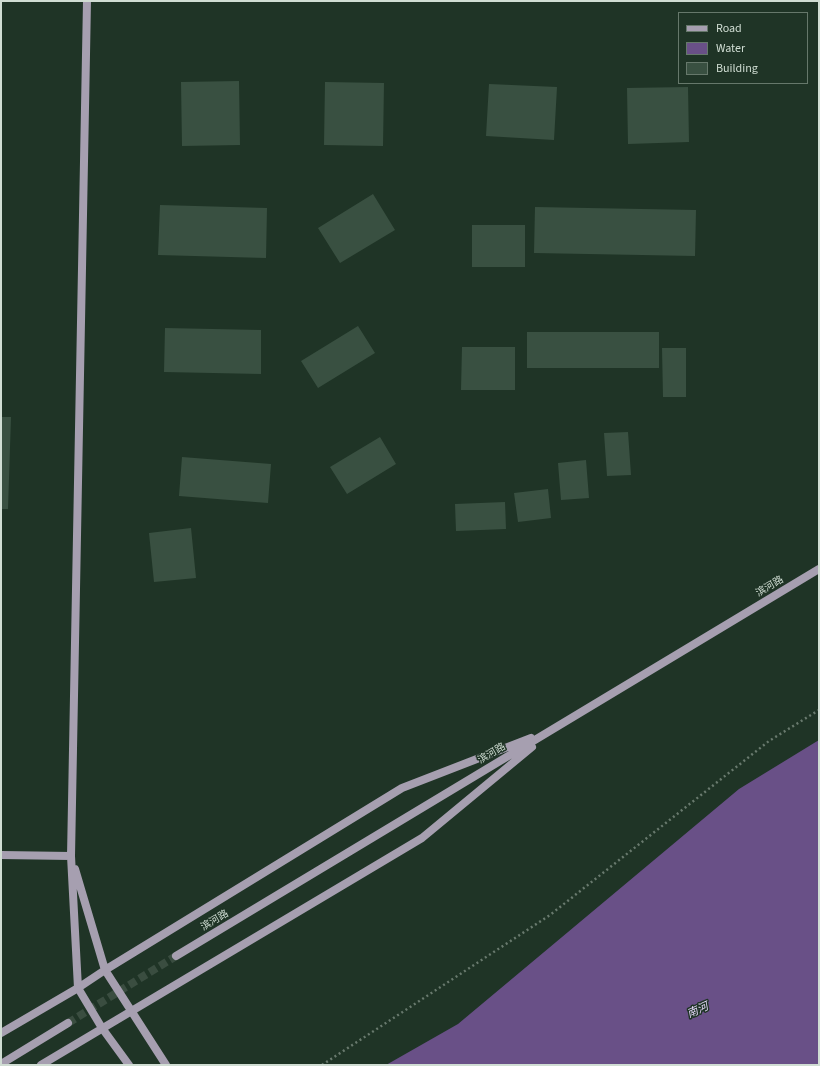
<!DOCTYPE html>
<html>
<head>
<meta charset="utf-8">
<style>
  body { margin:0 }
  #map { position:relative; width:820px; height:1066px; overflow:hidden; background:#1f3426; font-family:"Source Sans 3",sans-serif }
  canvas { display:block }
  .frame { position:absolute; inset:0; border:2px solid #d0ddd3; pointer-events:none }
  .legend { position:absolute; left:678px; top:12px; width:130px; height:72px; box-sizing:border-box; background:#1f3426; border:1px solid #66786b; margin:0; padding:5px 7px; list-style:none; font-size:12px; color:#d0ddd3 }
  .legend li { display:flex; align-items:center; gap:8px; height:20px }
  .legend b { width:20px; border:1px solid #66786b }
</style>
</head>
<body>
<div id="map">
<canvas width="820" height="1066"></canvas>
<div class="frame"></div>
<ul class="legend">
<li><b style="height:5px;background:#a69fb0"></b>Road</li>
<li><b style="height:11px;background:#695087"></b>Water</li>
<li><b style="height:11px;background:#395041"></b>Building</li>
</ul>
</div>
<script>
const ctx = document.querySelector('canvas').getContext('2d');
ctx.lineJoin = 'round';
function paint(path, color) {
  ctx.fillStyle = color;
  ctx.fill(path, 'evenodd');
}
function toPath(rows) {
  const path = new Path2D();
  for (const r of rows) {
    path.moveTo(r[0], r[1]);
    for (let i = 2; i < r.length; i += 2) path.lineTo(r[i], r[i + 1]);
  }
  return path;
}
function stroke(path, color, width, dash) {
  ctx.strokeStyle = color;
  ctx.lineWidth = width;
  ctx.lineCap = dash ? 'butt' : 'round';
  ctx.setLineDash(dash || []);
  ctx.stroke(path);
}
function write(font, color, halo, rows, align = 'center') {
  ctx.font = font + ' "Source Sans 3","Noto Sans SC",sans-serif';
  ctx.lineWidth = 3;
  ctx.setLineDash([]);
  ctx.textBaseline = 'middle';
  ctx.strokeStyle = halo;
  ctx.fillStyle = color;
  for (const [text, x, y, turn = 0] of rows) {
    ctx.save();
    ctx.translate(x, y);
    ctx.rotate((+turn || 0) * Math.PI / 180);
    ctx.textAlign = isNaN(turn) ? turn : align;
    if (halo) ctx.strokeText(text, 0, 0);
    ctx.fillText(text, 0, 0);
    ctx.restore();
  }
}
const water = toPath([
  [819,740,819,1065,386,1065,458,1024,739,789]
]);
const building = toPath([
  [239,81,240,145,182,146,181,82],
  [325,82,384,83,383,146,324,145],
  [489,84,557,87,554,140,486,136],
  [688,87,689,142,628,144,627,88],
  [373,194,395,230,340,263,318,228],
  [160,205,267,208,266,258,158,255],
  [535,207,696,210,695,256,534,253],
  [472,225,525,225,525,267,472,267],
  [358,326,375,353,318,388,301,361],
  [165,328,261,330,261,374,164,372],
  [527,332,659,332,659,368,527,368],
  [462,347,515,347,515,390,461,390],
  [662,348,686,348,686,397,663,397],
  [1,417,11,417,8,509,1,509],
  [628,432,631,475,607,476,604,433],
  [380,437,396,464,347,494,330,467],
  [182,457,271,464,268,503,179,496],
  [586,460,589,498,561,500,558,463],
  [548,489,551,518,518,522,514,493],
  [505,502,506,529,456,531,455,504],
  [191,528,196,578,154,582,149,533]
]);
const secondaryTunnel = toPath([
  [68,1023,176,956]
]);
const path = toPath([
  [322,1065,550,915,769,741,819,710]
]);
const secondary = toPath([
  [87,1,71,856,78,988,102,1028,129,1065],
  [1,855,71,856],
  [75,869,105,970,166,1065],
  [176,956,819,569],
  [1,1033,78,988,105,970,402,788,531,738],
  [1,1064,68,1023],
  [41,1065,422,838,532,747]
]);
const streetNames = [
  ["滨河路",770,587,-31],
  ["滨河路",492,754,-31],
  ["滨河路",215,921,-31]
];
const waterNames = [
  ["南河",698,1011,-24]
];
paint(water, '#695087');
paint(building, '#395041');
stroke(secondaryTunnel, '#3a4d40', 8, [8, 4]);
stroke(path, '#697a6e', 2.5, [2, 3]);
stroke(secondary, '#a69fb0', 8);
write('10px', '#d0ddd3', '#1f3426', streetNames);
write('italic 11px', '#e3d6f7', '#1f3426', waterNames);
</script>
</body>
</html>
